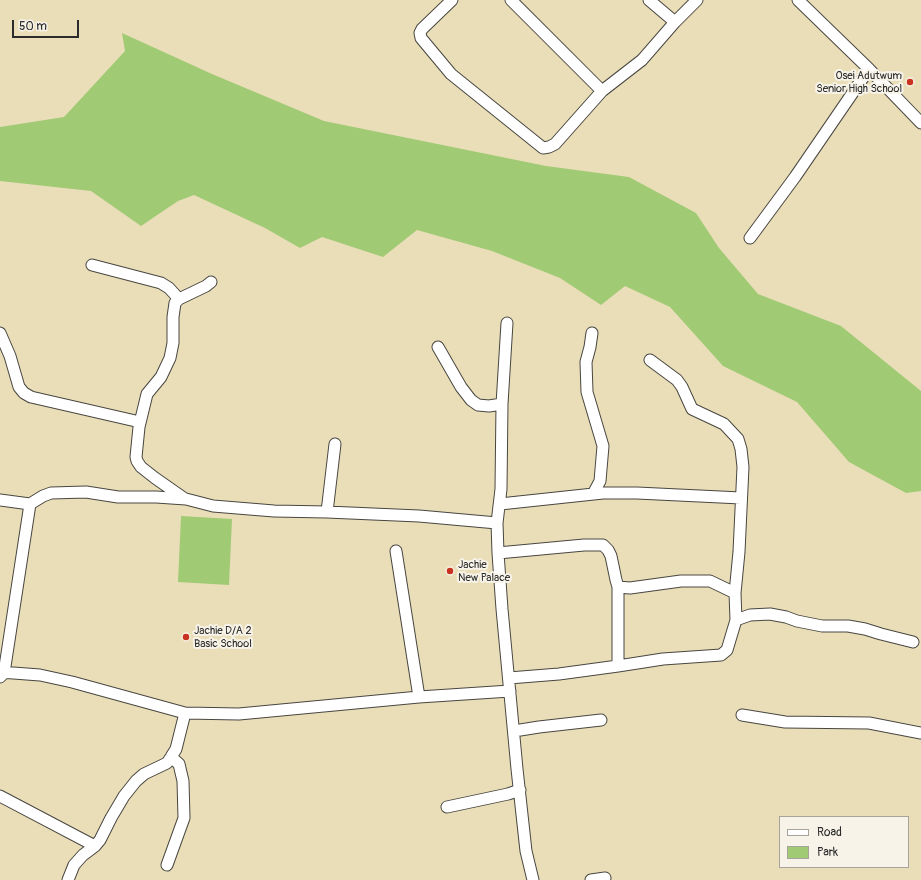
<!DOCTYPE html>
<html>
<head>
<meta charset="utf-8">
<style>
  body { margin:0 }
  #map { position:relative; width:921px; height:880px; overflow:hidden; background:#eadeb9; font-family:Pangolin,sans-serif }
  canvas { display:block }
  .legend { position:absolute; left:779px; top:816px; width:130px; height:52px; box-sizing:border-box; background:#f7f3e8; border:1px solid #a5a39c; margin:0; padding:5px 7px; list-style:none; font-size:12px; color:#2b2b2b }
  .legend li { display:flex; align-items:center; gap:8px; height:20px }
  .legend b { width:20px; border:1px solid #a5a39c }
  .scale { position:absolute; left:12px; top:20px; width:67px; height:18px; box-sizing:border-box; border:2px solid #2b2b2b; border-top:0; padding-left:5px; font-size:12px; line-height:14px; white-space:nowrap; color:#2b2b2b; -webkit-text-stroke:3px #f7f3e8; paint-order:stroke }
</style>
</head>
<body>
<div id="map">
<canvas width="921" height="880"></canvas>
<ul class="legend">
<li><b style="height:5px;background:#fff"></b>Road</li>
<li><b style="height:11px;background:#a1ca75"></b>Park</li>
</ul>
<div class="scale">50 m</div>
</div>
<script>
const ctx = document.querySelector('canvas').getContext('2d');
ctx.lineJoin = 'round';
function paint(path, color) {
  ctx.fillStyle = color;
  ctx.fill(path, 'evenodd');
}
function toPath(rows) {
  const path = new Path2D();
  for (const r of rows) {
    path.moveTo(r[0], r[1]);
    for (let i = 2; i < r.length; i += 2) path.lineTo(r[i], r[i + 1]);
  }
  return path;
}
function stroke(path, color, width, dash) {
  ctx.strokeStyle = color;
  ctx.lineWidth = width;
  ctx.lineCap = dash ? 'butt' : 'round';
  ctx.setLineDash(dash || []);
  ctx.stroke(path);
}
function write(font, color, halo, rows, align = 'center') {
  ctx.font = font + ' Pangolin,sans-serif';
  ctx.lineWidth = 4;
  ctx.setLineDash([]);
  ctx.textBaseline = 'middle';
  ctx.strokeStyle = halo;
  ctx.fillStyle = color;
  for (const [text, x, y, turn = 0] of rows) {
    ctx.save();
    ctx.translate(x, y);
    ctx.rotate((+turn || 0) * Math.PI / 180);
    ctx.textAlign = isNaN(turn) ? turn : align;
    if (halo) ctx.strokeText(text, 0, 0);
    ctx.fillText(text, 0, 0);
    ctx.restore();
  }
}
const green = toPath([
  [122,33,212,74,324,121,546,166,629,177,696,213,719,248,758,294,841,326,921,391,921,491,906,493,849,462,797,402,723,366,670,307,625,286,601,305,560,278,492,251,417,230,383,257,322,237,300,248,265,228,194,195,178,201,141,226,91,191,0,181,0,127,64,117,125,51],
  [181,516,232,519,229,585,178,582]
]);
const minor = toPath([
  [452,0,422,29,420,33,421,38,451,74,543,148,549,147,555,144,602,91,642,60,675,22,697,0],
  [511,0,602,91],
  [649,0,675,22],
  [798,0,869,69,921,123],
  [750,238,795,177,869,69],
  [92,265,161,283,169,288,179,299],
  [507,323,502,404,501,489,497,523,498,553,502,609,517,769,526,851,533,880],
  [0,333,10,356,19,387,24,393,31,397,140,422],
  [592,333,590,347,586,362,587,392,603,446,600,481,593,494],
  [438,347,461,387,471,400,478,405,489,406,502,404],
  [185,499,155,478,141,467,137,461,136,457,139,427,147,394,161,377,170,358,173,343,173,317,175,303,179,299,206,286,211,282],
  [0,500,30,504,43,496,51,493,86,492,118,497,156,497,186,499,213,506,274,511,327,512,419,516,497,523],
  [500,504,603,493,637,493,741,498],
  [327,512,335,444],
  [396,551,419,697],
  [498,553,584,545,603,545,608,550,611,556,616,580,618,587,630,588,681,581,710,581,735,593],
  [618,587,618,666],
  [736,620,750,615,770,614,786,617,797,621,822,626,848,626,865,629,881,634,913,642],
  [0,672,40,675,72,682,185,713,239,714,419,697,510,691],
  [0,677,4,673,30,504],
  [509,678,559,674,618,666,663,659,721,655,727,650,736,620,735,593,739,552,743,467,741,449,738,439,724,424,692,409,682,387,677,380,650,360],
  [742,715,785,722,869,723,921,733],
  [514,731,539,727,601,720],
  [0,796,95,846],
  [447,807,508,794,520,790],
  [167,865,184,818,183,781,179,764,171,757],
  [68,880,74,865,83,855,95,846,100,840,111,818,124,796,136,781,144,774,167,763,171,757,176,749,185,713],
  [591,880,605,878]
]);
const markers = [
  [910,82,4,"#c8321e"],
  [450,571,4,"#c8321e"],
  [186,637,4,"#c8321e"]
];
const poiNames = [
  ["Osei Adutwum",902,76,"right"],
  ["Senior High School",902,89,"right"],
  ["Jachie",458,565],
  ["New Palace",458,578],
  ["Jachie D/A 2",194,631],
  ["Basic School",194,644]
];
paint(green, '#a1ca75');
stroke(minor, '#484640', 13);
stroke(minor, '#fff', 11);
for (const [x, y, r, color] of markers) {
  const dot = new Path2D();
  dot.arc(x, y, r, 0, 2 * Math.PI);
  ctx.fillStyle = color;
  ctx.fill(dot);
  stroke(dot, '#f7f3e8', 1.5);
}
write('11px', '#2b2b2b', '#f7f3e8', poiNames, 'left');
</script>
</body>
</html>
